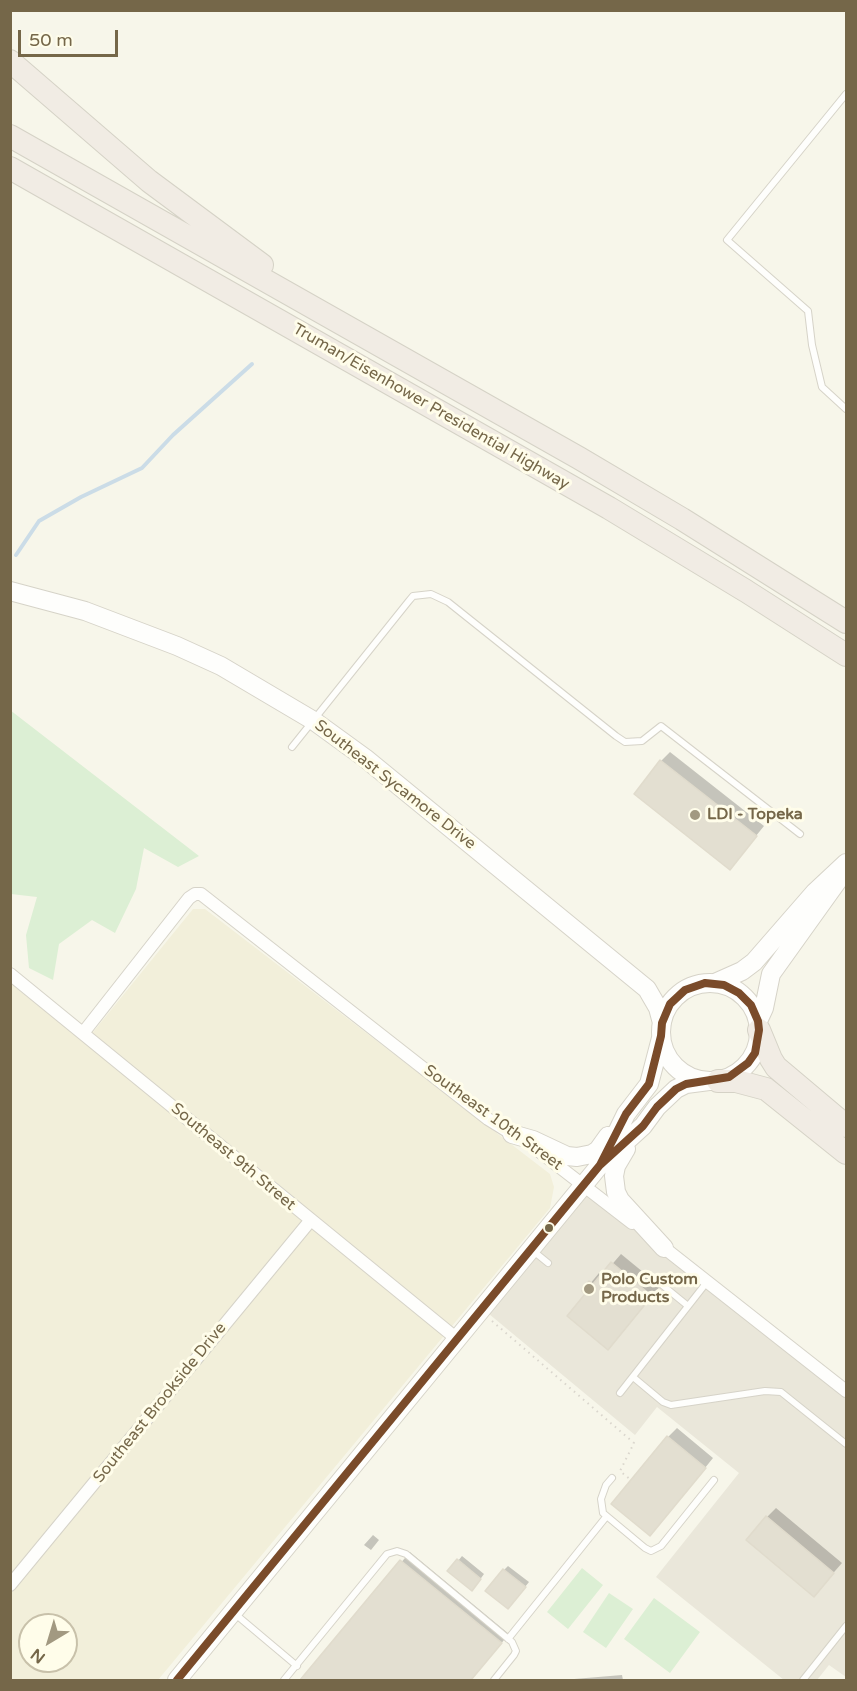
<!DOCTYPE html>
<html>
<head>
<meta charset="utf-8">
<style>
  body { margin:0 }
  #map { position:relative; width:857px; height:1691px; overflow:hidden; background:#f7f6ea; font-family:"Varela Round",sans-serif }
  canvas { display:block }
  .frame { position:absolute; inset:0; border:12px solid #756749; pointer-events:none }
  .north { position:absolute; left:18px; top:1613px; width:60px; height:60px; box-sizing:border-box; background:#fffdea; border:2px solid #c8c1aa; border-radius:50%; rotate:218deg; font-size:16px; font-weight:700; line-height:24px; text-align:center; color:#756749 }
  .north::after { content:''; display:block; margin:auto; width:21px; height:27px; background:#a29981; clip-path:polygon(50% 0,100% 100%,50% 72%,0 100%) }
  .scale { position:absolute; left:18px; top:30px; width:100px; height:27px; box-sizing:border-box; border:3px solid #756749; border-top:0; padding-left:8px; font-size:18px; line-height:21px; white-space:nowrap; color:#756749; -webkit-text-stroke:4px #fffdea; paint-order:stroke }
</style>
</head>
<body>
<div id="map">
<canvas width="857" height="1691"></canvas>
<div class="frame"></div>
<div class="north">N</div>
<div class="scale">50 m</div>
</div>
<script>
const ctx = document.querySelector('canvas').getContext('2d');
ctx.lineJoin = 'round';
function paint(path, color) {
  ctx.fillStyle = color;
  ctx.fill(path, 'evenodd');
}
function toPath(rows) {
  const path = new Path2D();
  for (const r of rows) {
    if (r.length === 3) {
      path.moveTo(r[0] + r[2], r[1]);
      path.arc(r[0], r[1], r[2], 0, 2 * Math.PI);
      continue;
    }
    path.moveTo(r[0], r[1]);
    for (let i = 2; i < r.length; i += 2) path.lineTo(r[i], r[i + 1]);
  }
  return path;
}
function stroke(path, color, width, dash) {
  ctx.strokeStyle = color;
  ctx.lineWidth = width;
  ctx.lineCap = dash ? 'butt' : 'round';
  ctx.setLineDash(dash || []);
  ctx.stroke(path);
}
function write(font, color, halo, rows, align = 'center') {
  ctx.font = font + ' "Varela Round",sans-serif';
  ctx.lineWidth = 6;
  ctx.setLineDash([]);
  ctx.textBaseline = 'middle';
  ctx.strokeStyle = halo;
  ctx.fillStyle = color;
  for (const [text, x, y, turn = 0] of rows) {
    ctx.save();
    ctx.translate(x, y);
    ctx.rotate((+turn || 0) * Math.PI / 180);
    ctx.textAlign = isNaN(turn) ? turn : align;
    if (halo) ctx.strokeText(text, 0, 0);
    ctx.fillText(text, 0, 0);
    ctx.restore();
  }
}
const residential = toPath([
  [193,909,205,909,550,1174,554,1187,550,1208,158,1680,11,1680,10,983,85,1042],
  [30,1625,66,1625,66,1661,30,1661]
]);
const industrial = toPath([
  [584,1186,846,1392,846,1677,829,1665,817,1680,784,1680,656,1577,739,1473,657,1407,635,1435,483,1309]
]);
const green = toPath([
  [10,710,199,856,178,867,144,848,136,889,115,933,92,920,59,944,53,980,29,968,26,935,37,897,11,894],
  [582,1568,603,1585,568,1629,547,1612],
  [609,1593,633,1609,606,1648,583,1632],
  [654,1598,700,1632,670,1673,624,1639]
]);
const shadow = toPath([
  [670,752,764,826,730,868,661,761],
  [621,1254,660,1286,617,1339,584,1291,599,1273,602,1276],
  [677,1428,713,1458,659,1525,668,1437],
  [776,1508,842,1563,814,1595,767,1517],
  [373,1535,379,1540,371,1550,364,1545],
  [410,1552,509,1634,471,1680,302,1680],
  [462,1556,484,1574,476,1585,450,1571],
  [508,1566,529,1582,512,1603,504,1570],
  [622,1675,623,1680,562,1680]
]);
const stream = toPath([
  [16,555,39,521,81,497,142,468,173,435,252,364]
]);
const building = toPath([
  [660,760,757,836,730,870,634,794,660,760],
  [611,1262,652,1296,608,1350,567,1316,585,1294,582,1291,589,1281,593,1284,611,1262],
  [667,1436,706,1468,650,1536,611,1504,667,1436],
  [766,1516,834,1573,814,1597,746,1540,766,1516],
  [457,1559,481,1579,472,1591,447,1571,457,1559],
  [400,1560,502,1643,471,1680,300,1680,400,1560],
  [503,1569,526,1587,508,1609,485,1591,503,1569]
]);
const path = toPath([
  [492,1321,634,1443,620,1471,631,1480]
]);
const lane = toPath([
  [846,94,727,240,808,311,812,345,822,387,846,409],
  [292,747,408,602,413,596,431,594,448,602,616,736,625,742,642,741,661,726,800,834],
  [532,1250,548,1263],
  [661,1284,688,1306],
  [633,1377,663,1402,671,1405,765,1391,781,1392,846,1444],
  [620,1393,707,1282],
  [612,1478,606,1485,601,1499,603,1513,645,1548,651,1551,661,1546,714,1480],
  [234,1613,297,1666],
  [508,1639,606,1517],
  [284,1680,387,1554,397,1551,406,1554,512,1642,516,1651,514,1655,494,1680],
  [803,1680,846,1626]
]);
const street = toPath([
  [10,974,457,1339],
  [83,1033,189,898,195,894,201,894,488,1119,517,1137],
  [535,1148,632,1223],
  [658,1243,846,1391],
  [10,1585,310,1221]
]);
const secondary = toPath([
  [10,591,85,611,177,646,221,666,314,721,365,758,647,989,658,1008,662,1023],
  [715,983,742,971,754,962,815,892,846,863],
  [710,1032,49],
  [758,1021,764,1008,771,974,839,879],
  [512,1134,533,1140,567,1156,577,1157,592,1154,598,1150,608,1136],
  [626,1149,616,1166,614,1176,616,1192,620,1200,664,1248],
  [606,1155,626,1114,649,1084,661,1038],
  [177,1680,600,1165,643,1126,657,1107,676,1089,686,1084,709,1081]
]);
const highway = toPath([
  [10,61,149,181,262,265],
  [10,136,579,458,682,519,846,622],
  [10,168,609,508,746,591,846,655],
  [759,1030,771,1059,776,1067,846,1126],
  [718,1081,736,1081,766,1089,846,1153]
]);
const bus1 = toPath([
  [705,983,724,985,739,993,751,1005,758,1021,759,1030,755,1053,748,1063,729,1077,686,1084,676,1089,657,1107,643,1126,600,1165,626,1114,649,1084,661,1036,662,1023,670,1004,685,990,705,983],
  [177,1680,600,1165]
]);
const markers = [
  [695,815,6,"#a29981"],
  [549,1228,5,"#756749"],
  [589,1289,6,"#a29981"]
];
const streetNames = [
  ["Truman/Eisenhower Presidential Highway",431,407,30],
  ["Southeast Sycamore Drive",395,785,38],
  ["Southeast 10th Street",493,1118,36],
  ["Southeast 9th Street",233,1157,40],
  ["Southeast Brookside Drive",160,1403,-51]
];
const poiNames = [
  ["LDI - Topeka",707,815],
  ["Polo Custom",601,1280],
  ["Products",601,1298]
];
paint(residential, '#f2efda');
paint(industrial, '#eae7da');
paint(green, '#dcefd4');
paint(shadow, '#0003');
stroke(stream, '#cbdce7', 4);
paint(building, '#e3dfd1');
stroke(building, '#e0dbcc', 1.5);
stroke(lane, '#d6d3c8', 8);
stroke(street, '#d6d3c8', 14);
stroke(secondary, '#d6d3c8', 20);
stroke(highway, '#d5d2c6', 24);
stroke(path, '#dad6cd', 2, [1.5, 4.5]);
stroke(lane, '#fefefc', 6);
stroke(street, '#fefefc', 12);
stroke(secondary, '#fefefc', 18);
stroke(highway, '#f1ece4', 22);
stroke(bus1, '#7a4b2a', 8);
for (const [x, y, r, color] of markers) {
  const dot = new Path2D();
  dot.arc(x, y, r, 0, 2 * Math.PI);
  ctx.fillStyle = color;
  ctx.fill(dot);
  stroke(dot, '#fffdea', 2);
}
write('16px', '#756749', '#fffdea', streetNames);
write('bold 16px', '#756749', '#fffdea', poiNames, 'left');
</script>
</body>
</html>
